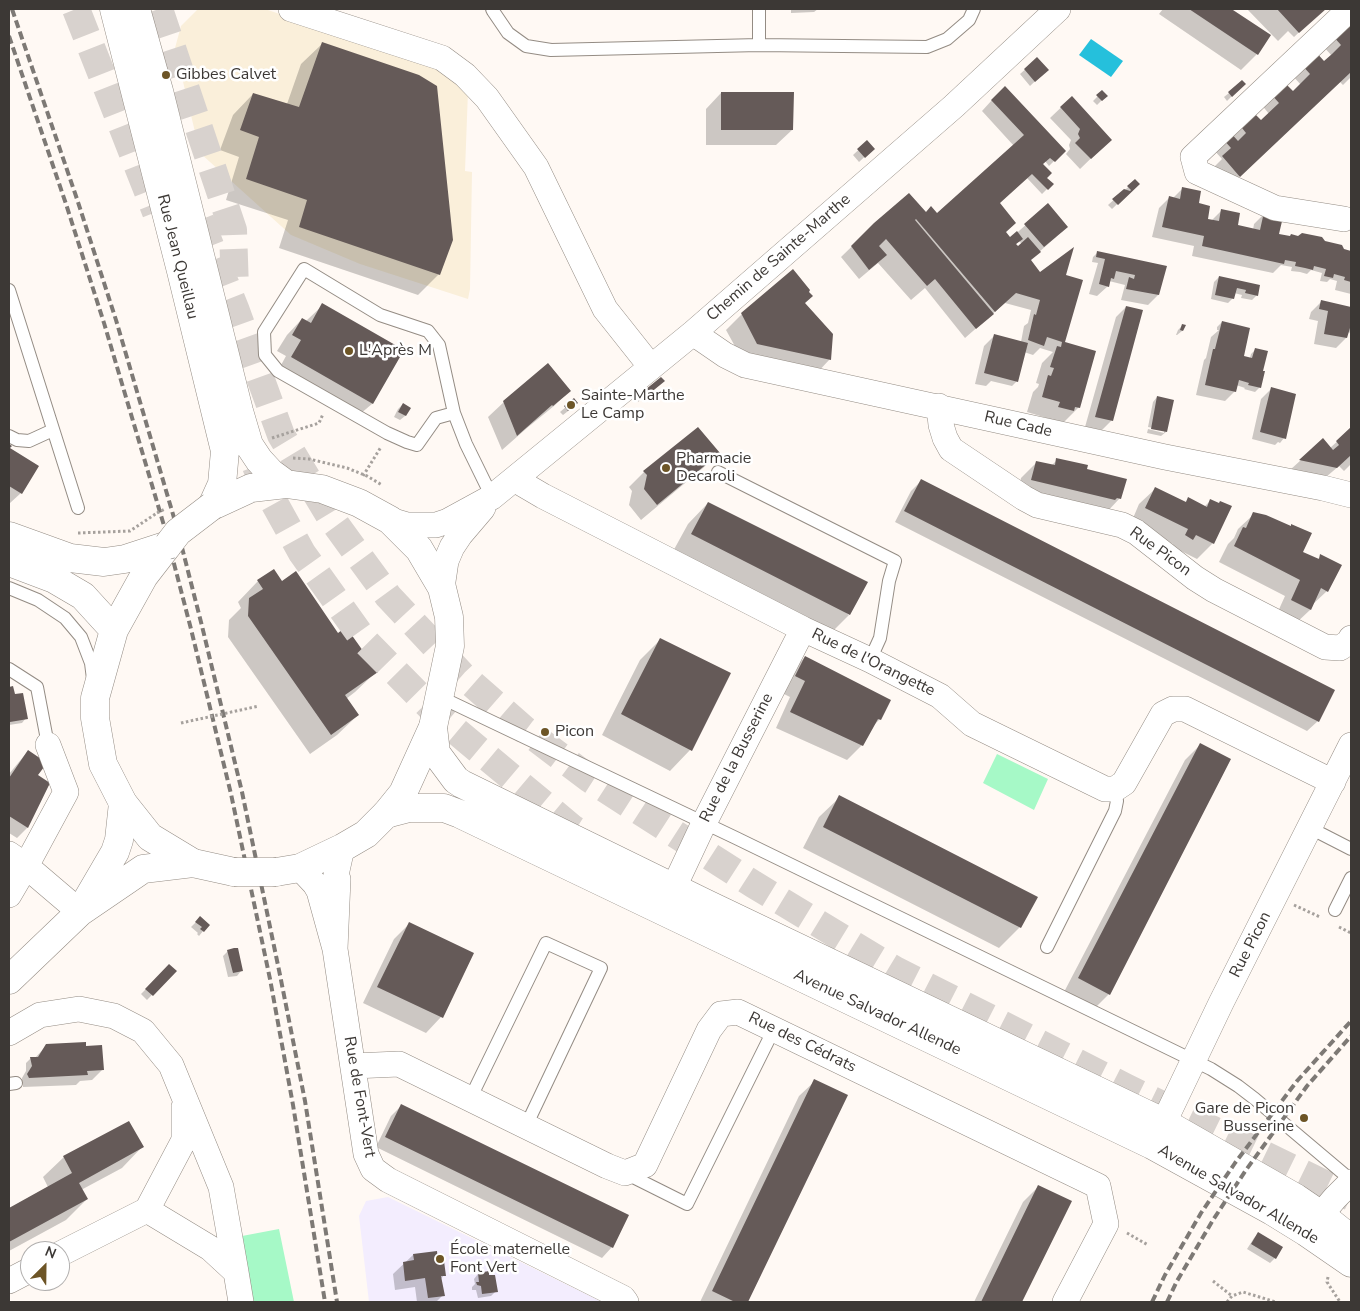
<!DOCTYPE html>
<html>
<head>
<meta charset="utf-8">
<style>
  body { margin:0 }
  #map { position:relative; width:1360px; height:1311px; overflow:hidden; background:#fff9f4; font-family:"Nunito Sans",sans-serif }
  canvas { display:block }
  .frame { position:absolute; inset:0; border:10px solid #3c3835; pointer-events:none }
  .north { position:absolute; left:20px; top:1241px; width:50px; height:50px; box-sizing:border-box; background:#fff; border:1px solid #b1afae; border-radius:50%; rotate:23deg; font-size:14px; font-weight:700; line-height:20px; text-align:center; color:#3c3835 }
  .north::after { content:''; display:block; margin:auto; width:18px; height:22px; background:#6d5526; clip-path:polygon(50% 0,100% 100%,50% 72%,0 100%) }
</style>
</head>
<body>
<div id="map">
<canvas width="1360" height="1311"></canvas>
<div class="frame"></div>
<div class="north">N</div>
</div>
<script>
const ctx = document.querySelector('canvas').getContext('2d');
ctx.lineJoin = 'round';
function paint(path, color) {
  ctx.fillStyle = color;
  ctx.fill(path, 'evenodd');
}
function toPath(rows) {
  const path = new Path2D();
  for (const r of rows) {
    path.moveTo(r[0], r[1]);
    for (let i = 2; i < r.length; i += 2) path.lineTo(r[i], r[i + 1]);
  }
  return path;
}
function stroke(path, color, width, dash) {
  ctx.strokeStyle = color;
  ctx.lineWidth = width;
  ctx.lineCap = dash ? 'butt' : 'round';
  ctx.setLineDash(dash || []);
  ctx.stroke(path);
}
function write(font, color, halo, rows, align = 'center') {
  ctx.font = font + ' "Nunito Sans",sans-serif';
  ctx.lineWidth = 5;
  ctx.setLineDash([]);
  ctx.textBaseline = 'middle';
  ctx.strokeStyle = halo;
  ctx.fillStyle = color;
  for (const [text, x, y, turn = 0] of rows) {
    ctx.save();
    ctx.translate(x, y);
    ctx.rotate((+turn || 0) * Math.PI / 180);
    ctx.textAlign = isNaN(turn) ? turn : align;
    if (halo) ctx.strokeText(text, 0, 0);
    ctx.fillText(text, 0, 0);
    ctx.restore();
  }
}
const industrial = toPath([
  [198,9,265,9,422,62,446,71,468,91,465,171,472,172,470,289,468,299,360,264,291,235,200,153,175,48,181,26]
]);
const education = toPath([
  [388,1197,602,1302,369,1302,359,1216,366,1201]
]);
const green = toPath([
  [997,754,1048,779,1034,810,983,783],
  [279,1229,294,1302,253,1302,242,1236]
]);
const water = toPath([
  [1091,39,1123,61,1111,77,1079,55]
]);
const shadow = toPath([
  [791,9,818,9,814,12,791,13],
  [1163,9,1232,9,1232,10,1257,54,1241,70,1159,14],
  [1247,9,1324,9,1294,37,1288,31,1278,41],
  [1346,24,1351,29,1351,77,1343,85,1340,82,1229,186,1213,168,1222,159,1213,149,1251,112,1261,122,1269,114,1261,104,1271,94,1293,92,1301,85,1292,75,1302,65,1324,63,1332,56,1323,46],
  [322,44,439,274,418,295,279,248,288,220,226,200,239,157,220,150,233,115,253,94,287,104,301,64],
  [1037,59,1047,70,1030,86,1020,74],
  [1244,84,1227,101,1224,97,1229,93],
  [1102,92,1106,96,1097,105,1093,101],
  [721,93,792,130,776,145,706,145,706,109],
  [1072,97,1110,140,1080,169,1066,154,1070,149,1069,145,1071,140,1050,118],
  [992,100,1064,151,1049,166,1045,161,1042,164,1046,178,1052,184,1042,194,1027,178,999,203,1004,232,1010,239,1048,205,1056,237,1029,261,1040,273,1064,276,1064,342,1079,407,1063,423,1027,412,1033,392,1038,387,1039,384,1036,383,1042,363,1053,352,1040,348,1033,355,1024,352,1017,381,1012,386,991,381,986,386,975,384,984,346,995,335,1021,342,1024,326,1028,323,1031,310,1005,303,965,338,925,288,911,300,878,263,859,279,841,257,875,224,926,214,937,215,1014,146,982,111],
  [1019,241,1022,244,1018,248,1015,245],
  [867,142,873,149,859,162,853,155],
  [1135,181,1138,184,1112,209,1108,205],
  [1183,188,1197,204,1206,220,1211,221,1222,210,1237,226,1253,230,1254,224,1264,214,1278,235,1324,243,1351,255,1351,294,1335,290,1337,281,1330,279,1327,282,1320,281,1322,273,1311,270,1307,274,1300,272,1291,271,1292,267,1281,265,1273,273,1192,256,1194,246,1152,237,1159,208,1169,198,1172,199],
  [1098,252,1165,267,1158,295,1148,305,1121,300,1125,285,1109,281,1108,286,1097,296,1089,294,1098,263,1092,262,1093,257],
  [792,271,803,303,830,359,815,375,742,359,726,330,742,314],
  [1219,277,1259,286,1257,295,1252,300,1241,298,1242,295,1234,293,1233,298,1228,303,1211,299,1214,282],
  [1321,302,1351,308,1351,333,1347,332,1346,338,1336,348,1314,344,1318,321,1309,319,1311,312],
  [323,305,403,351,372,404,360,414,280,367,286,356,277,351,287,335,302,319,306,321],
  [1126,307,1112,420,1102,430,1085,427,1116,317],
  [1222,322,1243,357,1250,358,1251,354,1256,349,1260,387,1255,392,1244,389,1245,388,1236,385,1235,391,1225,401,1196,395,1204,360,1206,358,1211,337,1219,330,1217,330,1217,327],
  [1182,326,1182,331,1177,335,1176,335,1178,330],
  [658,386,638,402,636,399,641,395],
  [1271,389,1284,438,1280,443,1278,442,1275,445,1252,439,1261,399],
  [569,391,554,406,527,428,502,450,488,417,504,402],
  [1157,397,1166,432,1161,436,1147,433,1148,429,1164,433,1164,430,1148,427,1153,402],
  [574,400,572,408,563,415,560,412],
  [403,404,410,408,405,416,400,420,394,417,398,409],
  [1351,429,1351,464,1344,471,1339,466,1326,477,1290,470,1323,440,1330,448],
  [9,449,37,467,21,493,10,503,9,502],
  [719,453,703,468,641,520,629,505,632,491,629,487,644,472],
  [1057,460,1086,470,1120,498,1105,514,1017,496,1021,478,1037,462,1051,466],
  [921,481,1318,721,1307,731,895,522,911,491],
  [1155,489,1185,503,1188,499,1204,507,1211,500,1213,543,1197,559,1181,551,1177,555,1170,551,1173,544,1131,523,1139,504],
  [708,503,849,615,829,635,671,555,688,524],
  [1254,514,1290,527,1292,525,1301,552,1317,560,1321,556,1327,591,1311,606,1310,610,1294,625,1276,616,1285,596,1219,562,1228,544,1234,538,1238,529],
  [258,581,282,582,376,672,355,692,346,699,358,715,337,735,310,754,228,637,229,620,241,608,238,602],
  [661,639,690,750,670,771,602,735,640,660],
  [805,657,880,719,872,727,862,745,847,760,776,728,790,697,780,692,790,673],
  [9,688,12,688,14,695,26,718,22,723,9,725],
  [1200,745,1230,760,1109,994,1093,1010,1063,994,1185,760],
  [28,751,37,775,49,784,27,828,17,838,9,833,9,774],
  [840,797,1020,927,999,948,803,848,819,817],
  [200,918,208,925,199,936,197,934,198,933,191,927],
  [409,924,472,954,441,1017,426,1033,363,1003,394,939],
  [228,951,241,971,237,976,228,977,223,956],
  [169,966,175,971,147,1000,141,994],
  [47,1045,85,1047,103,1069,92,1080,80,1081,76,1085,23,1087,22,1078,26,1071,26,1063,31,1058,35,1058],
  [815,1081,846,1096,746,1302,700,1302,799,1096],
  [401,1106,612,1247,602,1258,376,1147,391,1116],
  [142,1147,122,1168,81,1190,87,1199,66,1220,9,1251,9,1209,48,1187,43,1177,64,1157],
  [1039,1186,1070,1202,1021,1302,974,1302,1023,1202],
  [1258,1234,1281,1248,1275,1258,1270,1263,1247,1249,1254,1238],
  [413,1255,437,1263,444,1275,441,1279,443,1295,436,1302,417,1302,415,1287,395,1290,393,1274],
  [478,1274,496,1291,491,1296,478,1298,476,1290,472,1290,472,1287,475,1284,474,1279]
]);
const building = toPath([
  [1189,9,1234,9,1233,10,1271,35,1258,55],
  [1277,9,1326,9,1299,33],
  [1346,22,1351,28,1351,72,1240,177,1222,156,1231,148,1222,138,1229,131,1238,141,1246,133,1238,123,1251,110,1261,120,1279,103,1270,93,1283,81,1293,91,1310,74,1301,64,1315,51,1324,61,1332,54,1341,45,1332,35],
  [322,42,419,75,437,86,453,240,440,275,299,227,307,200,246,179,259,137,240,130,253,93,299,107],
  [1037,57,1049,70,1035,82,1024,69],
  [1242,80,1246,84,1232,97,1228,92],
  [1005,86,1066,151,1055,162,1050,158,1043,164,1052,173,1047,178,1054,184,1048,190,1032,174,1000,203,1016,223,1006,232,1010,237,1017,231,1023,239,1016,244,1018,246,1028,237,1041,252,1031,260,1040,272,1074,247,1066,275,1083,280,1065,342,1096,351,1080,408,1075,407,1074,411,1058,407,1060,402,1042,397,1048,375,1051,376,1054,368,1050,367,1057,346,1061,347,1062,342,1047,337,1044,346,1028,340,1034,314,1036,315,1040,300,1016,293,995,312,916,219,915,220,994,314,976,329,935,279,927,286,886,239,879,246,887,255,869,270,851,246,874,223,909,193,926,212,931,206,937,213,1024,135,991,100],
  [1102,90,1108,96,1102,101,1096,95],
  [721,92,794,92,793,130,721,130],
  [1072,96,1112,140,1091,159,1075,143,1080,138,1078,134,1080,129,1060,107],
  [867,140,875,149,865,158,857,149],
  [1135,179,1140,184,1118,205,1112,199,1124,189,1130,191,1131,190,1127,186],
  [1182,187,1201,191,1199,203,1210,206,1208,219,1219,221,1221,209,1240,213,1238,225,1260,230,1264,212,1283,217,1279,234,1290,236,1291,234,1298,236,1302,233,1322,237,1325,241,1342,245,1344,249,1351,251,1351,282,1344,280,1345,277,1334,274,1333,278,1324,276,1326,269,1314,266,1313,270,1305,268,1295,266,1296,262,1285,260,1284,264,1202,246,1204,236,1162,227,1169,196,1180,199],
  [1048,203,1068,227,1044,247,1024,224],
  [1097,251,1167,266,1159,295,1126,289,1129,277,1134,279,1135,275,1116,271,1114,279,1111,278,1109,287,1099,284,1105,259,1096,257],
  [793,269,810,290,809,292,813,296,805,303,833,334,831,360,757,344,741,313],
  [1219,276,1260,285,1258,296,1245,293,1246,290,1237,288,1234,299,1215,295],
  [1321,300,1351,307,1351,328,1350,328,1347,338,1324,334,1328,311,1319,309],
  [322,303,404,350,373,404,291,357,301,340,292,335,302,318,311,323],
  [1126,306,1143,310,1113,421,1095,417],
  [1222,321,1250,328,1244,356,1252,358,1255,348,1268,351,1263,371,1265,371,1261,388,1248,385,1249,383,1239,380,1236,392,1205,385,1213,349,1215,349],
  [1182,324,1186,325,1183,331,1180,330],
  [994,334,1028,343,1018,382,984,373],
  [548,363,571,391,553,406,552,405,517,436,503,401],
  [661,377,665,381,644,398,640,394],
  [1271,387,1296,394,1286,439,1260,432],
  [1157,396,1174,400,1167,432,1151,429],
  [574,398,578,403,568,411,564,406],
  [403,403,411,408,406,416,398,412],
  [698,427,720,453,657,505,644,489,647,475,643,471],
  [1351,427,1351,458,1350,456,1337,468,1299,460,1323,438,1333,450,1339,445,1336,441],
  [9,444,12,446,10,448,39,466,22,494,9,486],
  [1056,458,1088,465,1087,469,1127,479,1121,499,1117,498,1115,500,1031,480,1036,461,1055,465],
  [921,479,1335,690,1319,722,904,511],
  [1155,487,1186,502,1188,497,1207,507,1210,499,1219,503,1220,501,1232,506,1214,544,1196,535,1193,540,1185,535,1188,529,1145,508],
  [708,502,868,582,850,615,691,534],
  [1253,512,1266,515,1291,526,1291,524,1312,533,1303,552,1319,559,1320,554,1342,565,1328,592,1321,588,1311,610,1291,600,1300,580,1234,546,1243,527,1246,528],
  [274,569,282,581,296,571,338,633,346,627,378,672,345,695,359,715,331,735,248,616,249,598,263,589,257,580],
  [660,638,731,673,692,751,621,714],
  [805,656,891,700,881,720,878,719,863,746,790,712,805,681,795,676],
  [13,686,15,694,23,693,28,719,10,722,9,714,9,687],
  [1200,743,1231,759,1110,995,1078,978],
  [28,750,47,763,38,775,50,783,28,828,9,816,9,778],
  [839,795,1038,897,1021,928,823,827],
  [200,916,210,925,204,932,200,929,202,927,195,922],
  [409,922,474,953,443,1018,377,987],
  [234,948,238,948,243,971,233,973,227,950],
  [169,964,177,971,153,996,145,989],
  [86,1042,86,1046,102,1045,104,1070,87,1071,88,1075,29,1078,27,1074,32,1066,30,1057,38,1057,46,1044],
  [814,1079,848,1095,748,1302,735,1302,712,1291],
  [401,1104,629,1215,613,1248,385,1137],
  [129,1121,144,1147,79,1183,88,1199,9,1242,9,1208,72,1173,63,1156],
  [1038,1185,1072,1201,1022,1302,981,1302],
  [1258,1232,1283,1247,1276,1259,1251,1244],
  [437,1251,438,1261,444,1261,446,1276,441,1276,445,1296,428,1298,425,1278,405,1281,403,1262,414,1260,413,1254],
  [489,1271,489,1275,495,1275,498,1292,482,1294,481,1286,477,1285,476,1282,479,1282,478,1273]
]);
const motorwayTunnel = toPath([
  [76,9,156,212],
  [159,9,233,230,235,289],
  [200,220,236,311,281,435,331,518,388,596,462,675,525,730,590,779,753,884,895,970,1125,1087,1351,1197],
  [256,466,261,479,302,553,364,640,443,720,572,828,586,837]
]);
const path = toPath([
  [272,438,319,423,323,414],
  [293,458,309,459,347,468,367,476,382,485],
  [363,476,381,447],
  [78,533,130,531,157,513],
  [1294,905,1320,917],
  [1339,927,1351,933],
  [1127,1233,1148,1245],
  [1328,1277,1327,1282,1340,1302],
  [1213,1281,1232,1296],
  [1227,1302,1232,1296,1243,1292,1276,1302]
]);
const service = toPath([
  [492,9,493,11,508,33,526,46,551,50,759,45],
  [759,9,759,45,927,47,947,39,969,20,974,9],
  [9,290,78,508],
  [454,413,436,418,417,445,407,442,387,433,278,371,265,355,264,332,304,269,380,315,428,331,439,345,454,413,466,444,492,497],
  [9,436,17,440,29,441,53,430],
  [718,472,895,561,889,581,880,638,870,660],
  [9,588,38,600,65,618,81,637,91,663,93,679],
  [9,669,37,687,48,745],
  [440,697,736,838,1211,1069,1238,1086,1255,1099,1351,1180],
  [1310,828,1351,849],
  [1335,910,1351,878],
  [1047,947,1115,811,1117,801,1115,789],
  [9,1084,16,1083],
  [470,1099,546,943,601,968,526,1126],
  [625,1173,687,1204,774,1029]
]);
const minor = toPath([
  [291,9,442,58,465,75,487,98,536,167,605,309,651,367],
  [1344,219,1275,208,1197,172,1193,157,1350,9],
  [693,333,725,355,745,365,1165,457,1323,488,1351,495],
  [939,406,941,425,945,438,951,449,1024,498,1037,505,1122,525,1136,532,1195,578,1214,590,1325,647,1340,648,1349,642,1351,638],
  [514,479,543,496,803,629,870,660,940,696,972,724,1105,789,1115,789,1124,783,1163,714,1173,709,1185,709,1333,782],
  [390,520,407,525,436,525,448,521,492,497,693,333,954,106,1058,9],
  [442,588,446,561,452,547,460,535,483,508],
  [9,854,26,866,80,912],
  [300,868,315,884,319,891,335,949,338,879,336,875,342,848],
  [674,887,704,823,803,629],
  [9,895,26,866,66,792,48,745],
  [335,949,366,1154,373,1169,388,1180,623,1298,626,1302],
  [9,1033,40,1015,79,1009,114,1016,143,1031,171,1065,221,1187,236,1272],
  [353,1066,399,1064,607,1166,625,1173,645,1165,709,1030,721,1014,738,1012,1098,1186,1106,1224,1065,1302],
  [1155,1141,1221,1003,1351,745],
  [147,1210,184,1140,184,1107],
  [1308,1230,1335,1198,1351,1182],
  [60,1254,147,1210,210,1248,236,1272,241,1302],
  [9,1281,30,1270]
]);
const tertiary = toPath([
  [433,727,436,753,456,780,462,784,705,903,1163,1122,1296,1198,1321,1215,1351,1239],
  [386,814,409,808,444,808,460,814,1152,1145,1272,1211,1306,1232,1351,1263],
  [84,905,115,852,119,840,123,803],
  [9,980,80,912,143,869,193,863]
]);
const secondary = toPath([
  [114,9,181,271,225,451,222,484,212,506],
  [136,9,159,91,239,411,249,445,259,460,271,473,286,484],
  [212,506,251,488,286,484,322,489,359,503,390,520,419,549,442,588,449,617,450,646,433,727,403,793,386,814,366,834,342,848,300,868,276,872],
  [9,536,70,558,104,562,125,559,168,545],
  [168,545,144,576,114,630,95,698,95,718,103,764,123,803,150,837,193,863,234,872],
  [9,562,54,579,83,596,114,630]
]);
const rail = toPath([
  [12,9,77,199,116,320,177,528,202,626,242,792,280,975,305,1101,337,1302],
  [9,36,66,204,104,323,165,529,191,629,231,794,270,979,293,1105,325,1302],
  [1152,1302,1165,1275,1201,1213,1235,1163,1297,1081,1351,1021],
  [1167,1302,1177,1281,1213,1220,1246,1170,1307,1086,1351,1036]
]);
const pathBridge = toPath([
  [157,513,165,509],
  [181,723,259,706]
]);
const secondaryBridge = toPath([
  [168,545,178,532,212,506],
  [234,872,276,872]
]);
const markers = [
  [166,75,5,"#6d5526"],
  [349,351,5,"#6d5526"],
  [571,405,5,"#6d5526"],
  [666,468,5,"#6d5526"],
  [545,732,5,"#6d5526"],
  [1304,1118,5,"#6d5526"],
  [440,1259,5,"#6d5526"]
];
const poiNames = [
  ["Gibbes Calvet",176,75],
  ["L'Après M",359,351],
  ["Sainte-Marthe",581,396],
  ["Le Camp",581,414],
  ["Pharmacie",676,459],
  ["Decaroli",676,477],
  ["Picon",555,732],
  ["Gare de Picon",1294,1109,"right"],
  ["Busserine",1294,1127,"right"],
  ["École maternelle",450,1250],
  ["Font Vert",450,1268]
];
const streetNames = [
  ["Rue Jean Queillau",177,257,76],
  ["Chemin de Sainte-Marthe",779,258,-41],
  ["Rue Cade",1018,425,13],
  ["Rue Picon",1160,552,36],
  ["Rue de l'Orangette",873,663,26],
  ["Rue de la Busserine",737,758,-63],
  ["Rue Picon",1251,945,-63],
  ["Avenue Salvador Allende",877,1013,25],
  ["Rue des Cédrats",802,1043,26],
  ["Rue de Font-Vert",359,1097,80],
  ["Avenue Salvador Allende",1238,1195,30]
];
paint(industrial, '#faefda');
paint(education, '#f3edfe');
paint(green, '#a6f9c7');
paint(water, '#25c0dc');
paint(shadow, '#0003');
paint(building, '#655a58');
stroke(motorwayTunnel, '#d8d2ce', 28, [28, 14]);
stroke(service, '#948c84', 14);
stroke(minor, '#948c84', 26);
stroke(tertiary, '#948c84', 29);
stroke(secondary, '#948c84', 29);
stroke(path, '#a6a19d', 3, [2.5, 2.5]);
stroke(service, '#fff', 12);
stroke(minor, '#fff', 25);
stroke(tertiary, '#fff', 28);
stroke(secondary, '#fff', 28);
stroke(rail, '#7d7975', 4, [8, 4]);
stroke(secondaryBridge, '#948c84', 29, []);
stroke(pathBridge, '#a6a19d', 3, [2.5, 2.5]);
stroke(secondaryBridge, '#fff', 28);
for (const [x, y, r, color] of markers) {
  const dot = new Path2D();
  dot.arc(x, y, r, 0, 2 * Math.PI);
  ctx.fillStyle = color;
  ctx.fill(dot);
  stroke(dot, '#fff', 2);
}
write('16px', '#3c3835', '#fff', poiNames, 'left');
write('16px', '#3c3835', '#fff', streetNames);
</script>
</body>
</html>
